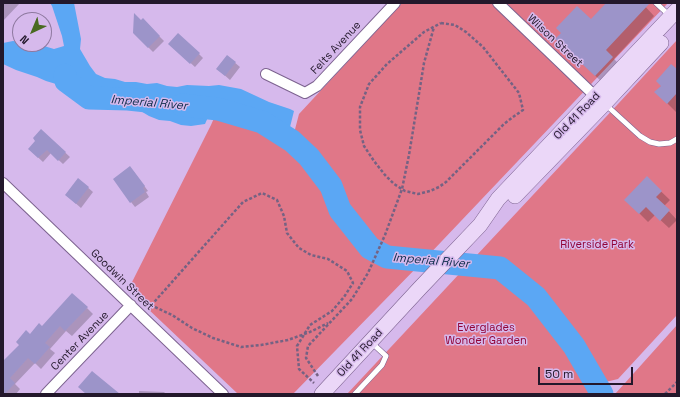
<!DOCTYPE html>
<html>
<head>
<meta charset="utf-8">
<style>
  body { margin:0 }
  #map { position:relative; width:680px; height:397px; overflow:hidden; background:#d6b9ec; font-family:"Space Grotesk",sans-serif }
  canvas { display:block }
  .frame { position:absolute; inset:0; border:4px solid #23182b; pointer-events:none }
  .north { position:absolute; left:12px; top:12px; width:40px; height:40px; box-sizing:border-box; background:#d6b9ec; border:1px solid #8e799f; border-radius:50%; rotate:224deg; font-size:11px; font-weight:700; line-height:16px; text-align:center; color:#23182b }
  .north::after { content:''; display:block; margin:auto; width:14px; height:18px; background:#496a21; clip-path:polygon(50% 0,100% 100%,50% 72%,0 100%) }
  .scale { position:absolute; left:538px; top:367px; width:95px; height:18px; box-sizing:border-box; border:2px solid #23182b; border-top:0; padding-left:5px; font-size:12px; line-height:14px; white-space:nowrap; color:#23182b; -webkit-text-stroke:3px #d6b9ec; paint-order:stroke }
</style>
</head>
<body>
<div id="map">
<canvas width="680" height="397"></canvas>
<div class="frame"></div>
<div class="north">N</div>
<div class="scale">50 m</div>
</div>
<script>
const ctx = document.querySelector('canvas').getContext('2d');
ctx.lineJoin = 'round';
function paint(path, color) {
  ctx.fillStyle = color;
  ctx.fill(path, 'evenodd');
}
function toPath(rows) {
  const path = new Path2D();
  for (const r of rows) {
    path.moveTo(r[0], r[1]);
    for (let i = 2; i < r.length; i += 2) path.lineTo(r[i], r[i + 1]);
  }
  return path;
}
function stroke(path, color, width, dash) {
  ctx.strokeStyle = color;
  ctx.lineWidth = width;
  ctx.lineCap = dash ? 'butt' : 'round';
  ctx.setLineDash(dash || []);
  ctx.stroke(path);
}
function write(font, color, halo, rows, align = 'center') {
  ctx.font = font + ' "Space Grotesk",sans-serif';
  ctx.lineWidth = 3;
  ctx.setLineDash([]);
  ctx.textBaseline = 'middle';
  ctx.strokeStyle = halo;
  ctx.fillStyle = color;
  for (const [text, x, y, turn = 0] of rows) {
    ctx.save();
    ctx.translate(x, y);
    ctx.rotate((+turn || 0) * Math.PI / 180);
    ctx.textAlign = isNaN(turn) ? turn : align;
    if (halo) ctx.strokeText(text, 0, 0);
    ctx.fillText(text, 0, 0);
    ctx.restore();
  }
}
const green = toPath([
  [402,3,668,3,423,261,293,394,238,394,128,290,211,125,218,109,262,122,292,141,299,114],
  [677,40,677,315,618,379,597,384,600,390,596,394,347,394,618,104],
  [677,325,677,394,615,394,625,383]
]);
const water = toPath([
  [50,3,74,3,81,39,80,49,90,66,96,74,105,78,115,79,125,82,136,82,147,84,157,83,167,86,177,87,187,85,209,86,219,85,241,89,269,102,290,109,294,111,289,131,264,116,218,103,213,106,205,124,191,126,181,125,170,121,159,120,149,116,124,101,114,98,74,95,64,92,56,84,46,81,37,77,16,70,3,64,3,43,13,41,20,42,20,44,29,44,44,46,54,49,64,46,62,36,52,6]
]);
const shadow = toPath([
  [3,3,20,3,3,21],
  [607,3,642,3,654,16,614,59,621,66,604,84,565,47,563,33,591,20],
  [143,20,164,41,153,52,134,33],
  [174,48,199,54,203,58,195,67],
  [227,56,240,67,230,80,222,73],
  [677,68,677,111,676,112,656,92],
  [41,130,70,157,63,164,51,153,43,162,29,149,37,141],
  [130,167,134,172,148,191,146,192,149,197,135,207,131,202],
  [647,178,670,200,664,206,677,220,669,228,655,215,648,222,626,200],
  [78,179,93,192,81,208,66,195],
  [87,308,93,314,72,336,66,331,50,349,55,353,41,369,35,363,15,384,20,389,16,394,3,394,3,363,30,335,42,327],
  [139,391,164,392,166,394,139,394]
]);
const river = toPath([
  [65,75,66,81,89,98,128,99,147,101],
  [182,105,218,109,262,122,292,141,309,157,331,186,340,210,370,248,387,257,500,268,536,297,574,346,602,394]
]);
const building = toPath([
  [606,3,650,3,606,50,613,57,595,76,555,39,561,33,556,28,577,6,591,19],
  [134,13,141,20,143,18,160,36,148,48,133,33],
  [178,33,200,53,190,64,168,44],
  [227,55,236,62,225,76,216,69],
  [671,64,677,69,677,93,667,104,654,92,661,86,656,81],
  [41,129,66,152,58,161,47,150,38,158,28,149,35,141,33,138],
  [130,166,145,186,143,188,145,192,130,203,113,179],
  [647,176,662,191,656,197,670,210,660,221,646,207,639,214,624,200],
  [78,178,89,187,76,204,65,195],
  [72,293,88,307,65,331,60,326,45,343,50,347,35,364,28,358,10,378,15,383,5,394,3,394,3,361,19,345,16,342,26,330,30,334,39,323,42,326],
  [92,371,120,394,86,394,78,387]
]);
const path = toPath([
  [441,23,455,25,466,32,483,47,519,93,523,110,513,117,504,124,446,182,439,187,430,191,418,194,405,191,394,184,385,175,374,161,364,146,360,130,360,107,369,84,387,64,424,32,441,23],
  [150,307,155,307,172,315,192,328,213,338,241,347,261,345,288,340,310,332,328,323],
  [148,309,243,202,262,193,277,200,284,216,287,233,299,248,311,255,328,259,347,271,353,283,344,297,332,311,310,325,297,346,299,369,314,383],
  [318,376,306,358,308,346,352,299,368,273,385,235,402,189,409,155,424,63,434,27],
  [665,394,677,382]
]);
const lane = toPath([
  [656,3,670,16],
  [605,104,640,136,650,142,659,144,670,143,677,139],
  [355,394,382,365,386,356,372,343]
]);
const street = toPath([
  [498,3,596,97],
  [266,74,305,93,317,86,395,3],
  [3,183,223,394],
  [46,394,131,305]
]);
const secondary = toPath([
  [515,196,605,103,661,43],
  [322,394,420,288,480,225,498,199,677,10]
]);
const streetNames = [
  ["Wilson Street",555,41,43],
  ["Felts Avenue",336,48,-47],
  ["Old 41 Road",577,116,-46],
  ["Goodwin Street",122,280,44],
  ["Center Avenue",80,341,-46],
  ["Old 41 Road",360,353,-47]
];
const parkNames = [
  ["Riverside Park",597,245],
  ["Everglades",486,328],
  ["Wonder Garden",486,341]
];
const waterNames = [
  ["Imperial River",149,103,5],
  ["Imperial River",431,261,5]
];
paint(green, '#e07788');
paint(water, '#5ba7f4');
paint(shadow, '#0003');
stroke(river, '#5ba7f4', 23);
paint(building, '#9c94c9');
stroke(lane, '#7d6390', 6);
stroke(street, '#7d6390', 12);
stroke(secondary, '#7d6390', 16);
stroke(path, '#756283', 2.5, [3, 2]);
stroke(lane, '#fff', 5);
stroke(street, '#fff', 10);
stroke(secondary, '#ebd7f8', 15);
write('11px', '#23182b', '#d6b9ec', streetNames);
write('11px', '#910437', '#d6b9ec', parkNames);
write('italic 12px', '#0b2b49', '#d6b9ec', waterNames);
</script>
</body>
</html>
